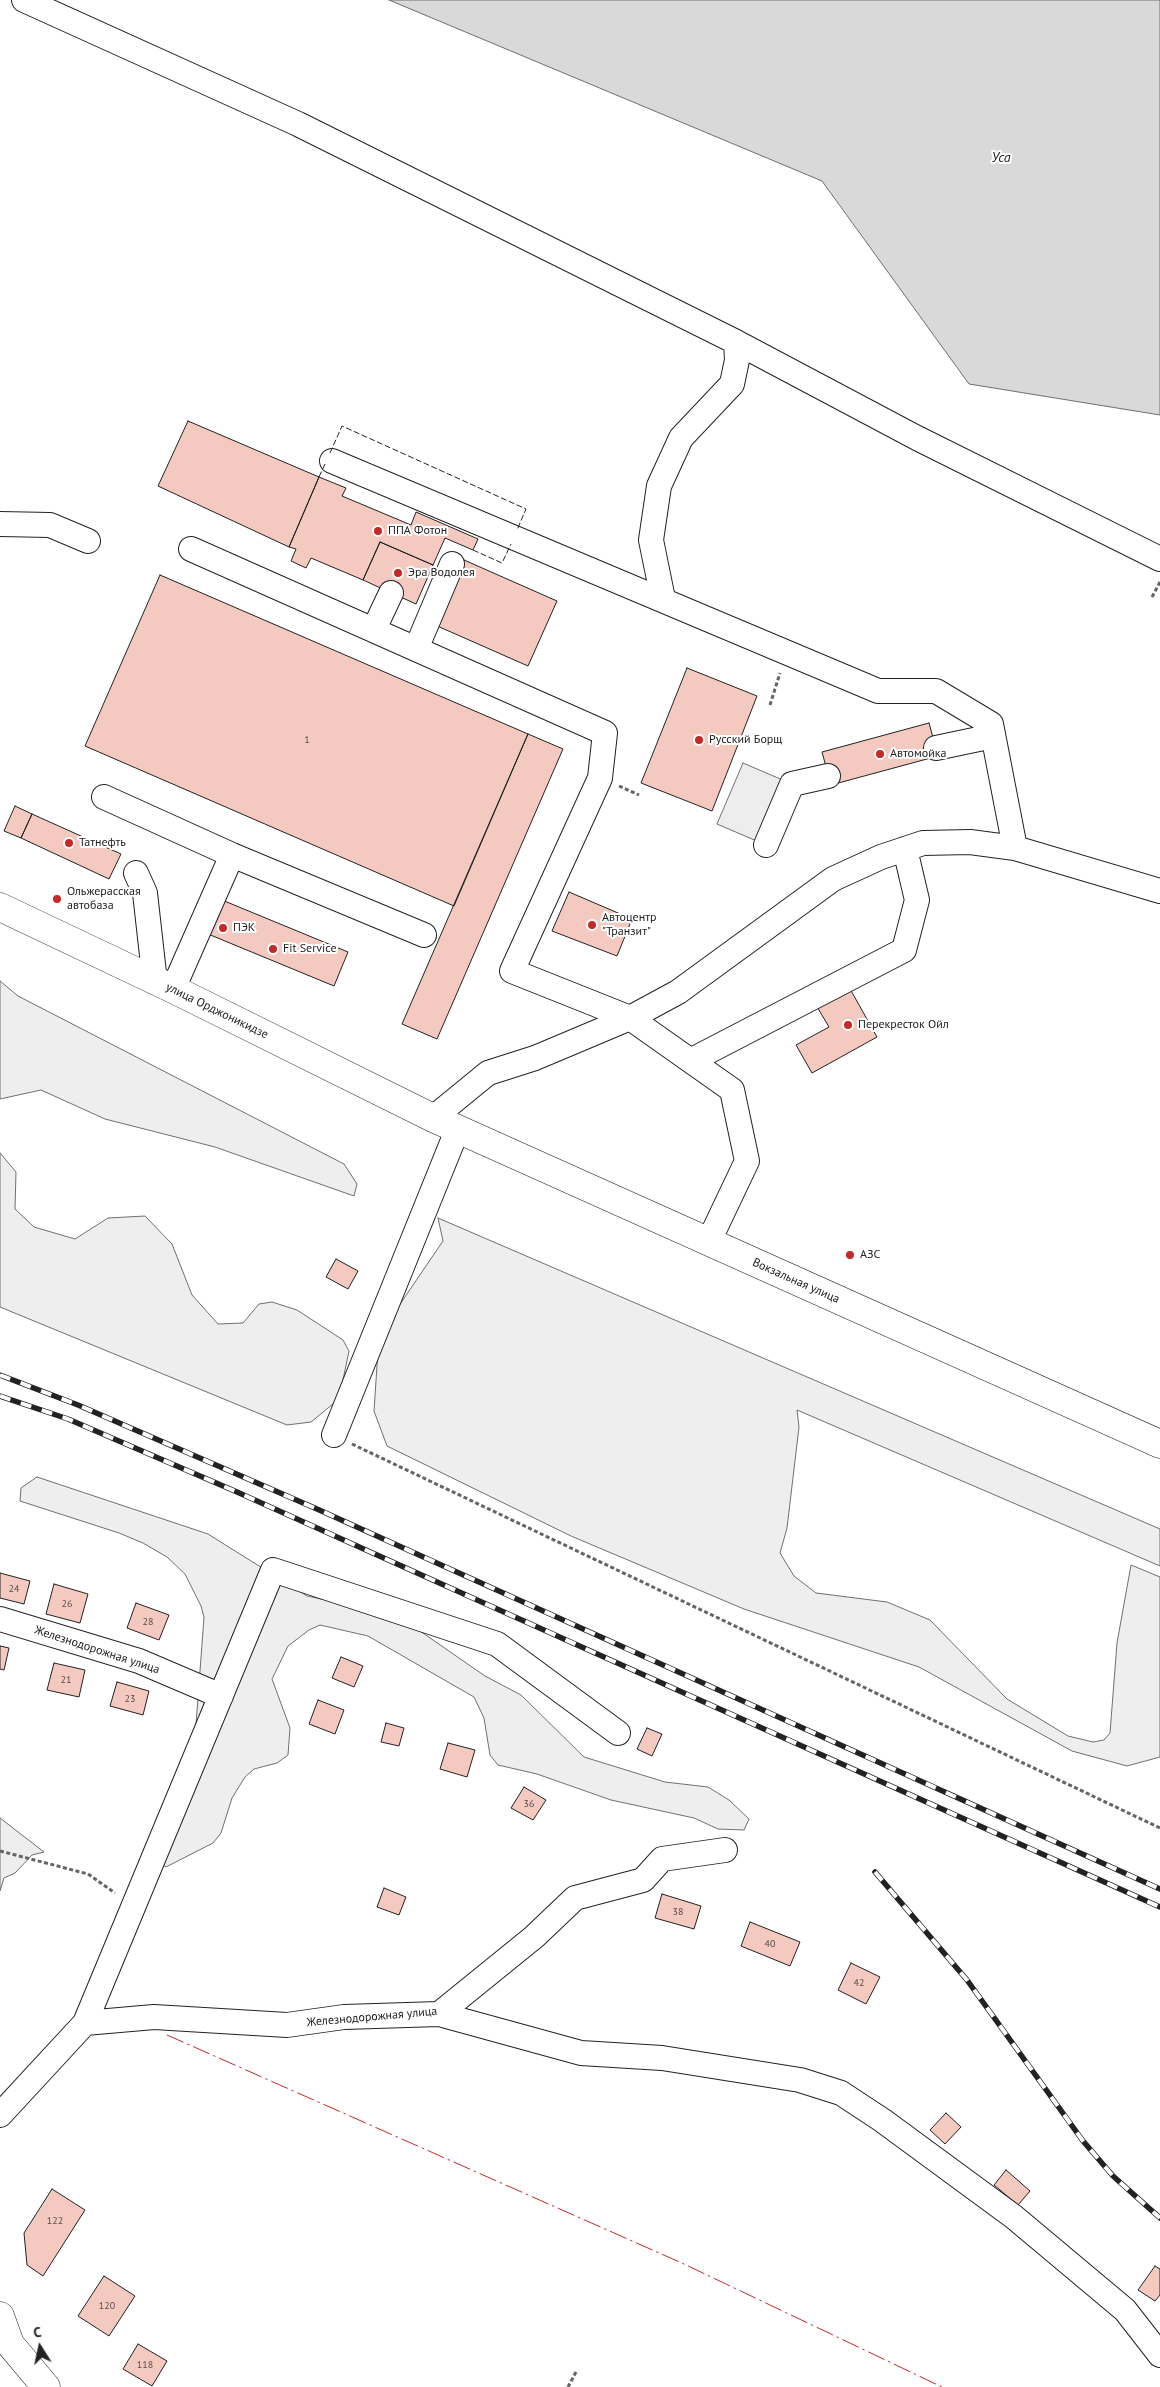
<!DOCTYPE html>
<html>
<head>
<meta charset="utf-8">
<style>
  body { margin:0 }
  #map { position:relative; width:1160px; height:2387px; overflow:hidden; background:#fff; font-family:"PT Sans",sans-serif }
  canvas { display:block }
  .north { position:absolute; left:15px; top:2322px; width:50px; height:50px; -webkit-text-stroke:4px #fff; paint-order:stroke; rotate:350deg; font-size:14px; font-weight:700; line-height:20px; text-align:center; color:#222 }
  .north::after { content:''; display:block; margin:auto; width:18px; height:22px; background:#222; clip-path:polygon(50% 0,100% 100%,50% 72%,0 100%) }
</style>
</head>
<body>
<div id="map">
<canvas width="1160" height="2387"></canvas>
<div class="north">С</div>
</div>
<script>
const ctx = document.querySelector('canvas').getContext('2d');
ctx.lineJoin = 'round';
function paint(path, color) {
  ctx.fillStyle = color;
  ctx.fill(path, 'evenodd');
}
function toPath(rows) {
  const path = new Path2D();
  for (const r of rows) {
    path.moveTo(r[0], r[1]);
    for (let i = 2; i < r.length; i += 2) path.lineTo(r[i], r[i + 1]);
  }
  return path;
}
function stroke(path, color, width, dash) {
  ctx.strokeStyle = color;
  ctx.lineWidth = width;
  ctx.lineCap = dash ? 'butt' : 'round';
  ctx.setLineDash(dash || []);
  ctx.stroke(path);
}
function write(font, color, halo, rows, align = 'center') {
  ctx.font = font + ' "PT Sans",sans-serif';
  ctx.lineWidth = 4;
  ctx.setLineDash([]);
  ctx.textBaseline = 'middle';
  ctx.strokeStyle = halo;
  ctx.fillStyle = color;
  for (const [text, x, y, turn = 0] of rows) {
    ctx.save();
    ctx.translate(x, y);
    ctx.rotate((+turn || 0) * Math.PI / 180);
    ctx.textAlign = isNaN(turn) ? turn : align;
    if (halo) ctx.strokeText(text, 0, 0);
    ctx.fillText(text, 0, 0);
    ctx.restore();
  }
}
const green = toPath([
  [0,981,18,996,344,1164,357,1184,354,1196,215,1147,105,1119,41,1090,0,1099,0,981],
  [0,1153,16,1172,15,1209,34,1227,75,1239,108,1218,145,1216,172,1244,192,1295,218,1324,243,1323,259,1304,272,1302,297,1310,343,1340,349,1351,339,1399,311,1422,287,1425,0,1307,0,1153],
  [438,1218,1160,1529,1160,1566,797,1410,799,1427,787,1528,780,1553,794,1576,816,1593,887,1602,930,1620,1007,1699,1068,1736,1093,1742,1104,1740,1110,1733,1117,1643,1131,1565,1160,1577,1160,1757,1127,1766,1072,1751,919,1667,744,1609,571,1536,387,1446,374,1411,379,1335,443,1241,438,1218],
  [37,1477,208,1534,307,1596,383,1612,407,1622,485,1676,521,1695,584,1757,665,1782,708,1787,729,1800,749,1819,744,1830,718,1829,694,1818,611,1800,537,1774,498,1765,490,1755,484,1718,474,1697,368,1636,320,1625,309,1630,288,1646,272,1679,290,1728,288,1755,277,1763,254,1769,245,1777,232,1798,221,1833,213,1843,166,1867,155,1862,195,1738,204,1617,201,1606,185,1574,167,1557,143,1543,119,1533,20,1501,21,1488,37,1477],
  [0,1818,44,1852,32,1855,15,1873,4,1878,0,1891,0,1818]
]);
const parking = toPath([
  [743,763,792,784,766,845,717,824,743,763]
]);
const water = toPath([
  [389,0,1160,0,1160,415,969,384,822,181,389,0]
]);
const building = toPath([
  [188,421,319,477,289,547,158,486,188,421],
  [319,477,346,488,342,496,411,525,416,512,478,539,473,550,445,538,433,565,380,542,363,580,311,558,306,568,291,561,296,549,289,547,319,477],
  [380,542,433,565,416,604,363,580,380,542],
  [464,560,557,601,528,666,435,625,464,560],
  [160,575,528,734,454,906,85,746,160,575],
  [687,668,757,696,712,811,641,783,687,668],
  [929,723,938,756,831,785,822,752,929,723],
  [528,734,563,749,437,1039,402,1024,528,734],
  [15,806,32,814,21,838,4,831,15,806],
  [32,814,121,854,109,879,21,838,32,814],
  [569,892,632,919,617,956,552,931,569,892],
  [222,900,348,952,334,986,208,934,222,900],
  [849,987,877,1037,812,1073,796,1045,829,1027,816,1005,849,987],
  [336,1259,358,1271,348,1289,326,1277,336,1259],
  [0,1573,30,1581,24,1604,0,1598,0,1573],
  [54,1584,88,1594,80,1623,46,1614,54,1584],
  [136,1603,169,1615,159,1640,127,1628,136,1603],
  [0,1646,9,1648,4,1670,0,1669,0,1646],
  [341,1657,363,1666,354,1687,332,1678,341,1657],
  [54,1663,85,1670,79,1697,47,1690,54,1663],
  [117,1682,149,1691,143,1715,110,1706,117,1682],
  [318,1700,344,1710,335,1734,309,1724,318,1700],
  [386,1723,404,1728,399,1746,381,1742,386,1723],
  [647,1728,662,1734,652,1756,637,1749,647,1728],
  [448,1743,475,1750,467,1777,440,1769,448,1743],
  [524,1787,546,1800,533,1820,511,1808,524,1787],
  [384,1888,406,1897,399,1915,377,1907,384,1888],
  [662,1894,701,1906,694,1929,655,1918,662,1894],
  [750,1922,800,1942,790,1966,741,1946,750,1922],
  [851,1963,880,1977,866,2004,838,1990,851,1963],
  [946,2113,961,2127,945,2144,930,2130,946,2113],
  [1006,2170,1030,2191,1018,2205,994,2185,1006,2170],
  [52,2189,85,2210,43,2276,27,2265,24,2233,52,2189],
  [1155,2266,1160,2269,1160,2295,1155,2301,1138,2290,1155,2266],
  [104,2276,135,2296,109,2336,78,2316,104,2276],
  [138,2344,167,2361,152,2386,123,2369,138,2344]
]);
const path = toPath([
  [1152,597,1160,582],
  [770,705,780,673],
  [619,786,639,795],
  [352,1444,1160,1828],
  [0,1851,88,1874,115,1893],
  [568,2387,576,2372]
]);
const minor = toPath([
  [24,0,298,124,736,342,917,438,1160,559],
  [332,461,878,691,936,691,991,724,1015,848],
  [0,524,50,525,88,541],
  [191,549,605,733,600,778,512,971,630,1018,732,1090,747,1161,709,1241],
  [663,599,651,540,659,486,681,438,732,384,737,360,736,342],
  [374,629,391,593],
  [416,649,452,564],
  [936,748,993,736],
  [104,797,232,855,424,935],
  [766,845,792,784,828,776],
  [136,873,145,893,155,982],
  [173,989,232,855],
  [692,1060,904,950,917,900,905,849],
  [433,1118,488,1073,535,1058,630,1018,678,992,833,879,881,857,923,843,970,842,1015,848,1160,891],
  [334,1435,458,1128],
  [0,1619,139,1661,221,1696],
  [439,2014,581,2053,662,2058,800,2080,841,2093,882,2120,1014,2217,1125,2310,1160,2355],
  [85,2023,154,2017,287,2025,344,2017,439,2014,534,1937,575,1898,643,1880,662,1859,725,1850],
  [0,2115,85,2023,273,1570,497,1644,618,1733]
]);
const major = toPath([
  [0,907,173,989,433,1118,1160,1444],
  [0,2316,10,2344,46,2387]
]);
const rail = toPath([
  [0,1375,78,1405,317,1509,1160,1889],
  [0,1396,68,1419,237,1492,1160,1907],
  [875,1872,967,1980,1083,2141,1113,2176,1160,2218]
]);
const fence = toPath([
  [330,453,342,426,526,509,517,530],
  [319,477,325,464],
  [473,550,502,563,511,544]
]);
const power = toPath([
  [167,2035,684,2264,942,2387]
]);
const markers = [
  [378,531,5,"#c62828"],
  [398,573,5,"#c62828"],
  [699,740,5,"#c62828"],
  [880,754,5,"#c62828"],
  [69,843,5,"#c62828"],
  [57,899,5,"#c62828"],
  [592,925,5,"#c62828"],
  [223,928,5,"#c62828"],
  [273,949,5,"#c62828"],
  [848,1025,5,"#c62828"],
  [850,1255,5,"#c62828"]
];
const numberNames = [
  ["1",307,740],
  ["24",14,1589],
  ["26",67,1604],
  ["28",148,1622],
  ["21",66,1680],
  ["23",130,1699],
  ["36",529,1804],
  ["38",678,1912],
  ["40",770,1944],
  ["42",859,1983],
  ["122",55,2221],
  ["120",107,2306],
  ["118",145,2365]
];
const poiNames = [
  ["ППА Фотон",388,531],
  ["Эра Водолея",408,573],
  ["Русский Борщ",709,740],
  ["Автомойка",890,754],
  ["Татнефть",79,843],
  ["Ольжерасская",67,892],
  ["автобаза",67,906],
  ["Автоцентр",602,918],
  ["\"Транзит\"",602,932],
  ["ПЭК",233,928],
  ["Fit Service",283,949],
  ["Перекресток Ойл",858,1025],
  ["АЗС",860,1255]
];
const streetNames = [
  ["улица Орджоникидзе",217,1011,26],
  ["Вокзальная улица",796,1281,24],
  ["Железнодорожная улица",97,1650,18],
  ["Железнодорожная улица",372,2017,-5]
];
const waterNames = [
  ["Уса",1001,158]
];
paint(green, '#eee');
stroke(green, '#6f6f6f', 1);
paint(parking, '#ededed');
stroke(parking, '#6f6f6f', 1);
paint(water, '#d9d9d9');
stroke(water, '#6f6f6f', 1);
paint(building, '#f3c9c0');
stroke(building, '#222', 1);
stroke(minor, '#222', 26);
stroke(major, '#222', 29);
stroke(path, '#646464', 3, [4, 2.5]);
stroke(minor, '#fff', 24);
stroke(major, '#fff', 28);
stroke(rail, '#222', 5.5);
stroke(rail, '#fff', 4, [11]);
stroke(fence, '#222', 1, [6, 2.5]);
stroke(power, '#c62828', 1, [18, 4, 2.5, 4]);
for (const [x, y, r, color] of markers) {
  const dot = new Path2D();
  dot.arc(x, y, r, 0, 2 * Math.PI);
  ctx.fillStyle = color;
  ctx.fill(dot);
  stroke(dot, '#fff', 2);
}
write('10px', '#564c4a', null, numberNames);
write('12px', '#222', '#fff', poiNames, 'left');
write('12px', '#222', '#fff', streetNames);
write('italic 14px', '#222', '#fff', waterNames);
</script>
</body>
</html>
